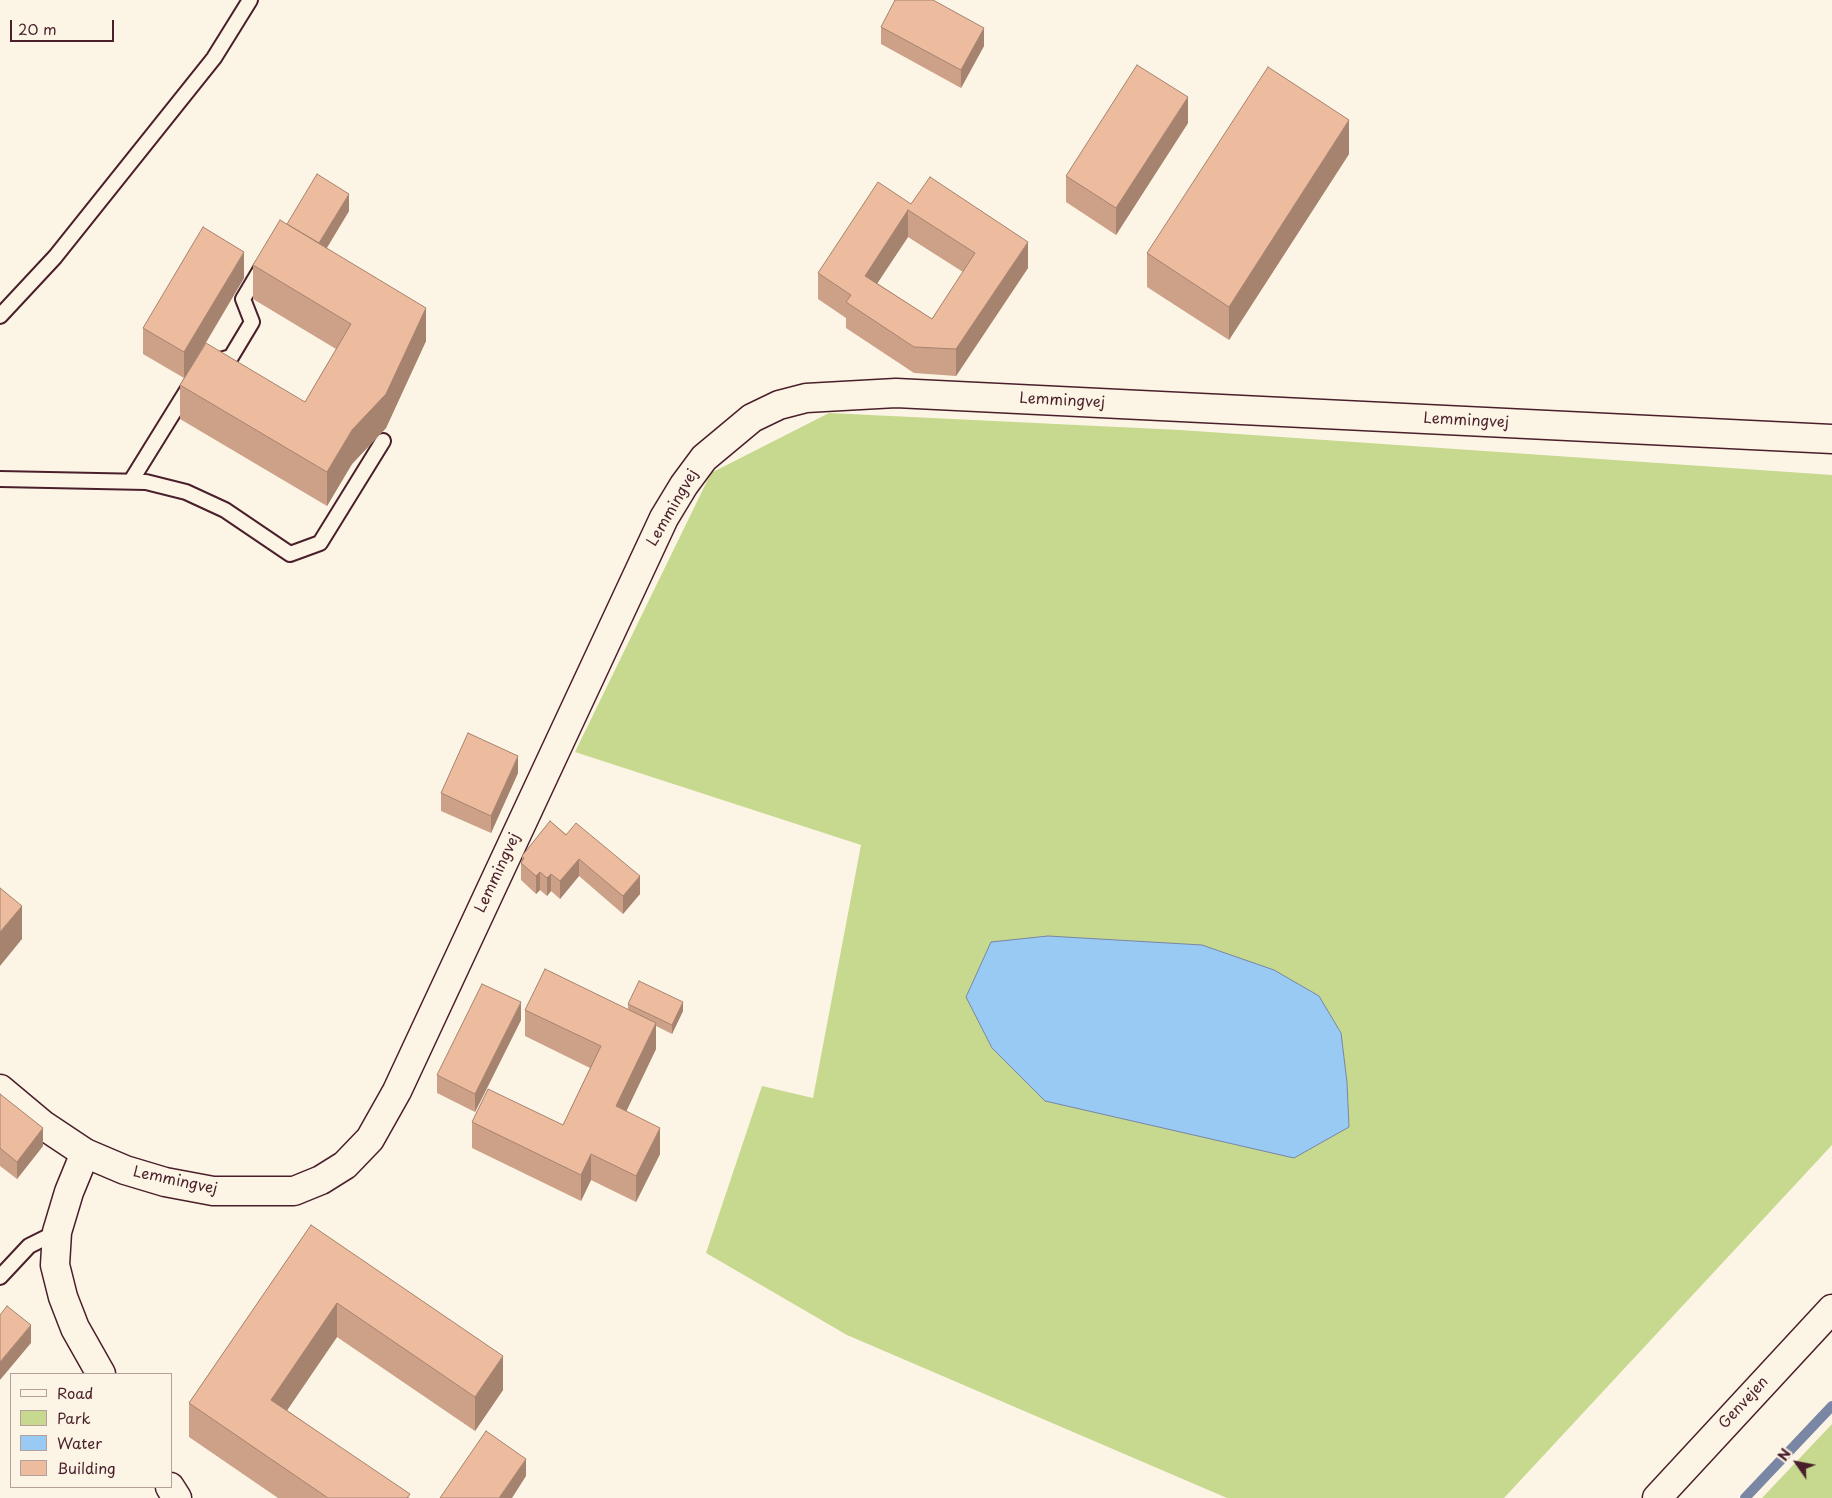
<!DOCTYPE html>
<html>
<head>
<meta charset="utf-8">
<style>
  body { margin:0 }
  #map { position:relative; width:1832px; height:1498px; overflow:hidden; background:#fcf5e5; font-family:"Playpen Sans",sans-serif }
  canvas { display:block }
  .legend { position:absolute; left:10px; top:1373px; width:162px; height:115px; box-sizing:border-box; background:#fcf5e5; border:1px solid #b59f9b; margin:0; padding:6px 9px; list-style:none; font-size:15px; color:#4a1f2b }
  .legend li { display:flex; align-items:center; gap:10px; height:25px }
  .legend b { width:25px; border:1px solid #b59f9b }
  .north { position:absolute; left:1772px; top:1438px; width:50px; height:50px; -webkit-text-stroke:4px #fcf5e5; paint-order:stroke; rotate:303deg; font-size:14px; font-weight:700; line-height:20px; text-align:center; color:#4a1f2b }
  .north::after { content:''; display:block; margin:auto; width:18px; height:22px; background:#4a1f2b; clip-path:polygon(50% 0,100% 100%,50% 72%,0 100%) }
  .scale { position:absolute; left:10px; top:20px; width:104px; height:22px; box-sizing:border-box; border:2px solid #4a1f2b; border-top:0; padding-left:6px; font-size:15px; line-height:18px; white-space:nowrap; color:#4a1f2b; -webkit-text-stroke:4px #fcf5e5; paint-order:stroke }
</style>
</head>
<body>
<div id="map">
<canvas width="1832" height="1498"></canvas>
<ul class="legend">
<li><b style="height:6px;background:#fcf5e5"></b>Road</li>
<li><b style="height:14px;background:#c6d98e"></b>Park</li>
<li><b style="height:14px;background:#98caf4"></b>Water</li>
<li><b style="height:14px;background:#edbb9e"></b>Building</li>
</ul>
<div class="north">N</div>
<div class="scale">20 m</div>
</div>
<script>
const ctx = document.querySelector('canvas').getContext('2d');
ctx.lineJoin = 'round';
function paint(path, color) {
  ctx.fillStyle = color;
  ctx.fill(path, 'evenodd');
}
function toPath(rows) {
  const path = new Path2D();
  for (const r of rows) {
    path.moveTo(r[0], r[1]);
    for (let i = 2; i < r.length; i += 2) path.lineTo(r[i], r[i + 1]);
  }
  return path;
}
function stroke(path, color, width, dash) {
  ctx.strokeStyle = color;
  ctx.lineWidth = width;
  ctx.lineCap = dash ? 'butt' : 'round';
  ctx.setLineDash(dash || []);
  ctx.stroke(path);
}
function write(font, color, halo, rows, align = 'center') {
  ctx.font = font + ' "Playpen Sans",sans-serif';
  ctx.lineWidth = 4;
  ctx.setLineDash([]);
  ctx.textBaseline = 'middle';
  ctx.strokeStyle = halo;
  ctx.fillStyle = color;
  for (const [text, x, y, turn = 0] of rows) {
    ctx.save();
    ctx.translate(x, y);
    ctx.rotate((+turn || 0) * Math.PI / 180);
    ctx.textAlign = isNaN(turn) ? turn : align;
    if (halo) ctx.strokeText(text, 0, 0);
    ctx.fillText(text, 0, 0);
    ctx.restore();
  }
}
const green = toPath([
  [829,413,1180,430,1832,475,1832,1145,1504,1498,1227,1498,847,1335,706,1253,762,1086,813,1098,861,845,575,752,711,473],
  [1832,1424,1832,1498,1762,1498]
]);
const water = toPath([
  [1048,936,1202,945,1274,970,1319,996,1341,1033,1347,1082,1349,1127,1294,1158,1045,1101,992,1048,966,997,991,942,1048,936]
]);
const stream = toPath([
  [1745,1498,1832,1406]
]);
const service = toPath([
  [0,316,55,257,214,58,250,0],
  [213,362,231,357,252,322,243,299,262,267],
  [0,479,146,482,186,492,225,510,290,554,320,543,383,441],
  [131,481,191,384],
  [0,1277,29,1246,57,1232]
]);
const minor = toPath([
  [85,1153,69,1192,57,1232,55,1265,63,1297,75,1328,101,1374],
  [170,1487,177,1498]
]);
const tertiary = toPath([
  [0,1089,43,1125,85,1153,125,1170,165,1182,213,1191,294,1191,321,1180,345,1165,370,1139,397,1091,664,518,684,485,704,458,752,418,779,405,806,398,896,393,1832,439],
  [1657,1498,1832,1309]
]);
const wall = toPath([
  [881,27,984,46,961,88,881,44],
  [1188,123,1116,235,1066,202,1066,176],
  [1349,154,1229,340,1147,287,1147,253],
  [911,204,1028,268,956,376,914,373,846,328,846,318,818,299,818,273],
  [908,237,963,272,932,319,877,283],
  [349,211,327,248,426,341,386,428,352,464,327,506,180,419,180,385,184,378,143,354,143,328,244,278,193,365,305,402,336,349,253,299,253,265],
  [518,773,491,833,441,811,441,793],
  [550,821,640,894,623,914,579,876,560,899,551,891,547,896,540,890,536,894,521,880,521,863,522,862,522,856],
  [628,1004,683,1011,672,1034,656,1026,656,1049,626,1111,660,1154,636,1202,591,1180,581,1201,472,1148,472,1122,563,1125,590,1068,525,1036,525,1010,628,1009],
  [521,1020,475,1112,437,1093,437,1075],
  [0,1094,43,1146,17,1179,0,1166],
  [311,1225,503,1390,475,1431,337,1337,287,1410,410,1498,278,1498,189,1437,189,1403]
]);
const shadedWall = toPath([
  [984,28,984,46,961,88,961,70],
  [1188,97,1188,123,1116,235,1116,208],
  [1349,120,1349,154,1229,340,1229,307],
  [349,194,349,211,318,262,318,245],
  [908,210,908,237,865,302,865,276],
  [1028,242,1028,268,956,376,956,349],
  [244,252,244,278,184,379,184,352],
  [426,308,426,341,386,428,352,464,327,506,327,472],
  [518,756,518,773,491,833,491,816],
  [579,859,579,876,560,899,560,881],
  [540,872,540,890,536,894,536,876],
  [551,874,551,891,547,896,547,878],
  [640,876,640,894,623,914,623,896],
  [22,906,22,939,0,966,0,932],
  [521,1002,521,1020,475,1112,475,1094],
  [683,1002,683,1011,672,1034,672,1025],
  [656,1023,656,1049,616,1133,616,1106],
  [43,1128,43,1146,17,1179,17,1162],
  [660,1128,660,1154,636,1202,636,1176],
  [591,1154,591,1180,581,1201,581,1175],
  [337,1303,337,1337,271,1434,271,1400],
  [31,1325,31,1343,0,1380,0,1362],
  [503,1356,503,1390,475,1431,475,1397],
  [526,1459,526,1476,512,1498,499,1498]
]);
const building = toPath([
  [895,0,933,0,984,28,961,70,881,27,895,0],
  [1137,65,1188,97,1116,208,1066,176,1137,65],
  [1268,67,1349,120,1229,307,1147,253,1268,67],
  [317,174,349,194,319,243,287,224,317,174],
  [930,177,1028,242,956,349,914,347,846,302,851,295,818,273,878,182,911,204,930,177],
  [908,210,975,253,932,319,865,276,908,210],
  [280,220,426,308,386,394,352,430,327,472,180,385,206,343,305,402,351,324,253,265,280,220],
  [203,227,244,252,184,352,143,328,203,227],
  [468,733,518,756,491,816,441,793,468,733],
  [550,821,566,835,576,823,640,876,623,896,579,859,560,881,551,874,547,878,540,872,536,876,521,863,524,858,522,856,550,821],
  [0,888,22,906,0,932,0,888],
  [545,969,656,1023,616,1106,660,1128,636,1176,591,1154,581,1175,472,1122,488,1089,563,1125,601,1046,525,1010,545,969],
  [639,981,683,1002,672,1025,628,1004,639,981],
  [482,984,521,1002,475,1094,437,1075,482,984],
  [0,1094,43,1128,17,1162,0,1148,0,1094],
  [311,1225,503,1356,475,1397,337,1303,271,1400,410,1494,407,1498,328,1498,189,1403,311,1225],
  [7,1306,31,1325,0,1362,0,1315,7,1306],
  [486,1431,526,1459,499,1498,440,1498,486,1431]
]);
const streetNames = [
  ["Lemmingvej",1062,401,3],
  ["Lemmingvej",1466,421,3],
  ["Lemmingvej",673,508,-60],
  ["Lemmingvej",498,873,-65],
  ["Lemmingvej",175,1181,12],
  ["Genvejen",1744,1403,-47]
];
paint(green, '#c6d98e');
paint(water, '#98caf4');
stroke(water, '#7986a4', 1);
stroke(stream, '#7986a4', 10);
stroke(service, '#4a1f2b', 18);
stroke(minor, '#4a1f2b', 31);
stroke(tertiary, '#4a1f2b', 31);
stroke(service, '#fcf5e5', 14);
stroke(minor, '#fcf5e5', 28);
stroke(tertiary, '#fcf5e5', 28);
paint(wall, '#cca188');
paint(shadedWall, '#a6836f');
paint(building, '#edbb9e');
stroke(building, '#a6836f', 1);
write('15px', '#4a1f2b', '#fcf5e5', streetNames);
</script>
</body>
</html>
